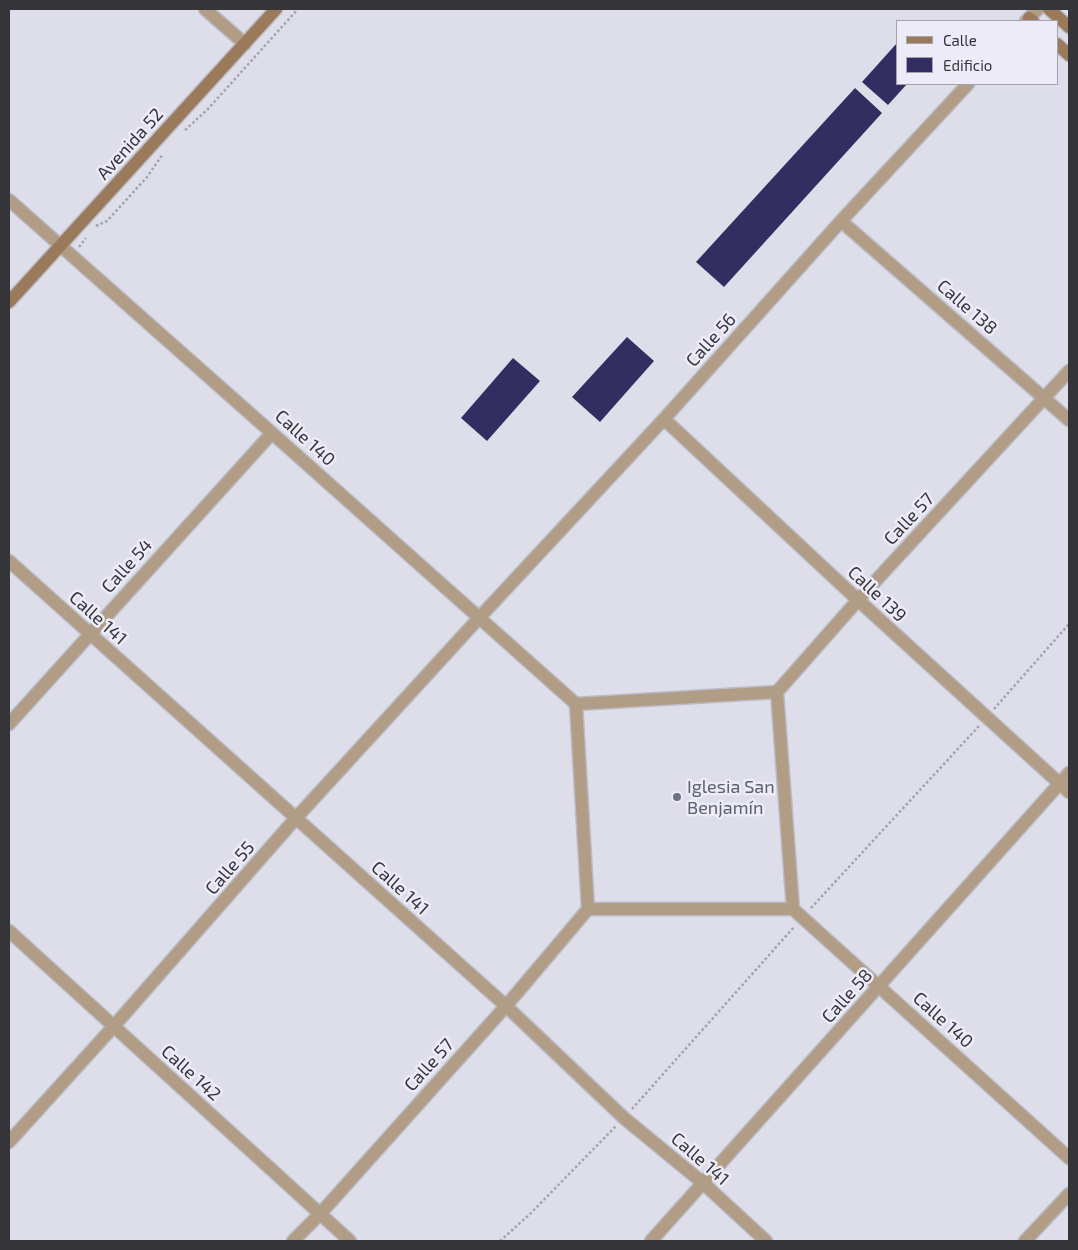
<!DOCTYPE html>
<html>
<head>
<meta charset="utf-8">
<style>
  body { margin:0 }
  #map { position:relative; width:1078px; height:1250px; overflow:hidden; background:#dedeea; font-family:"Exo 2",sans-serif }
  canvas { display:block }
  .frame { position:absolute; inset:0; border:10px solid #353539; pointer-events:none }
  .legend { position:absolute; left:896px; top:20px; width:162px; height:65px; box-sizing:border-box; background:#ecebf7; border:1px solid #a3a2ab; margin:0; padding:6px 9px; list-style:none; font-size:15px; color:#353539 }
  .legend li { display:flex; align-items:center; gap:10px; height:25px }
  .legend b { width:25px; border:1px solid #a3a2ab }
</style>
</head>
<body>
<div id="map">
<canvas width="1078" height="1250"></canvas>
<div class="frame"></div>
<ul class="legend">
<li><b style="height:6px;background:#9a7a5b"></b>Calle</li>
<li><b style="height:14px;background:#332e61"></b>Edificio</li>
</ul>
</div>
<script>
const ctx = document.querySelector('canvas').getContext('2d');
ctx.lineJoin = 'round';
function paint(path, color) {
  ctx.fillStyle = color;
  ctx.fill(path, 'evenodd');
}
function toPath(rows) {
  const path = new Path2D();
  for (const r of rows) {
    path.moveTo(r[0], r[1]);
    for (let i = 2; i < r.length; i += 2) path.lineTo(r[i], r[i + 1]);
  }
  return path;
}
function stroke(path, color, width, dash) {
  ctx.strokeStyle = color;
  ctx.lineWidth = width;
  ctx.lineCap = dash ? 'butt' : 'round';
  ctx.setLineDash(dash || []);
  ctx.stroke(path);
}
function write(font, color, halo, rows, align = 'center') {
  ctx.font = font + ' "Exo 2",sans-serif';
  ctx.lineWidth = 5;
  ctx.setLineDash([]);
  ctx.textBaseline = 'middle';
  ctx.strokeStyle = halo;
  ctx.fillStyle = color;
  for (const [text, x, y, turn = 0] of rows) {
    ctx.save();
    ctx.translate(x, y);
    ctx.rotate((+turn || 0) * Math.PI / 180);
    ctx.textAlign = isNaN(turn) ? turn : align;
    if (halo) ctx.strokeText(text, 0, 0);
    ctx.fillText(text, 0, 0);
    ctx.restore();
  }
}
const building = toPath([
  [897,43,897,84,907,84,888,105,862,82],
  [855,88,882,113,724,287,696,262],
  [627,337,654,361,600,422,572,397],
  [513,358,540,381,487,441,461,418]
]);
const path = toPath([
  [185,130,207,110,298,9],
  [96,226,107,221,147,177,163,154],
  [79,247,86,238],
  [994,709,1069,624],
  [811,908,979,726],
  [632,1109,794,927],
  [500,1241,530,1214,616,1126]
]);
const street = toPath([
  [205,9,245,44],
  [1026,21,1038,9],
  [9,200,272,433,576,704],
  [841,221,1069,420],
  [664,419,858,600,1069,792],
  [9,561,506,1006,624,1118,703,1183,766,1241],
  [777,692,858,600,1069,371],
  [777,692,793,909],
  [576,704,588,909,793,909],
  [576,704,777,692],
  [9,724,272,433],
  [793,909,1069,1158],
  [9,931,350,1241],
  [9,1142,114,1026,296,818,479,618,664,419,841,221,968,84],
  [293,1241,320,1214,506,1006,588,909],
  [651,1241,1069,773],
  [1025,1241,1069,1194]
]);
const secondary = toPath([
  [1049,9,1069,27],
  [1029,18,1033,21],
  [1057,44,1069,55],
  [9,302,276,9]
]);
const markers = [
  [677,797,5,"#6b7280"]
];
const streetNames = [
  ["Avenida 52",130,144,-48],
  ["Calle 138",967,307,41],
  ["Calle 56",711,340,-48],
  ["Calle 140",305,438,42],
  ["Calle 57",909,519,-47],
  ["Calle 54",127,566,-48],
  ["Calle 139",877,594,43],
  ["Calle 141",98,618,42],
  ["Calle 55",230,868,-49],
  ["Calle 141",400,888,42],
  ["Calle 58",847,996,-48],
  ["Calle 140",943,1020,42],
  ["Calle 57",429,1065,-48],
  ["Calle 142",191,1073,42],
  ["Calle 141",700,1159,41]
];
const worshipNames = [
  ["Iglesia San",687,787],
  ["Benjamín",687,808]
];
paint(building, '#332e61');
stroke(street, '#bcbcc7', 15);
stroke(secondary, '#bcbcc7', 15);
stroke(path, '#a2a2ab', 2.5, [2.5, 2.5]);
stroke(street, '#b19c86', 12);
stroke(secondary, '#9a7a5b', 12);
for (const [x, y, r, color] of markers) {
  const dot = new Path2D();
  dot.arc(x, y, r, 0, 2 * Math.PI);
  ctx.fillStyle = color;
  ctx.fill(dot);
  stroke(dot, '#ecebf7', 2);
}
write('18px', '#353539', '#ecebf7', streetNames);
write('18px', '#5b616d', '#ecebf7', worshipNames, 'left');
</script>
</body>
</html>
